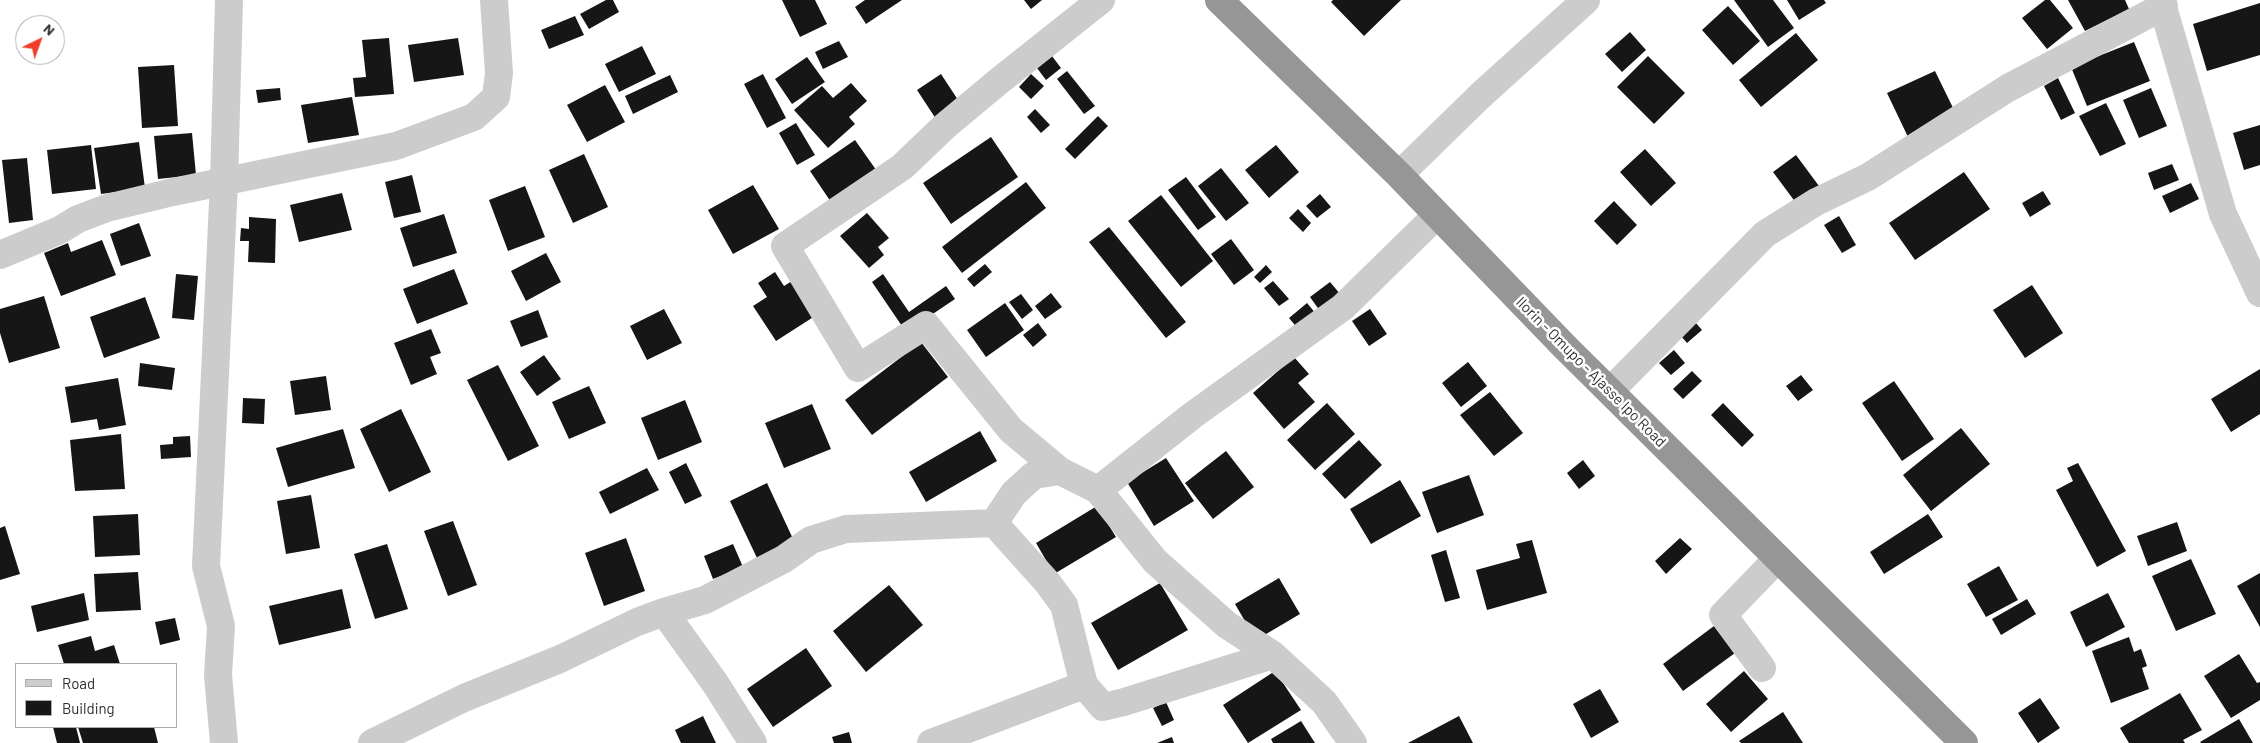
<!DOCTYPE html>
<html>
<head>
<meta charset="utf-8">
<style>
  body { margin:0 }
  #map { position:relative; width:2260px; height:743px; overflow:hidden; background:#fff; font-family:Barlow,sans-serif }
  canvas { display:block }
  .legend { position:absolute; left:15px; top:663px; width:162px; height:65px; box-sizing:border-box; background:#fff; border:1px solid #acacac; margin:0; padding:6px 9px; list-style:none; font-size:15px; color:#2f2f2f }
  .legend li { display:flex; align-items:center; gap:10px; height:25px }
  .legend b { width:25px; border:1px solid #acacac }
  .north { position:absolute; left:15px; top:15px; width:50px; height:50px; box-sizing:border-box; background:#fff; border:1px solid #acacac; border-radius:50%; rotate:42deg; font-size:14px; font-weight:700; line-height:20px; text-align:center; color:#2f2f2f }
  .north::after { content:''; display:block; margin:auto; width:18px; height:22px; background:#ee3e29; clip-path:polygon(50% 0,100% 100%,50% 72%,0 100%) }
</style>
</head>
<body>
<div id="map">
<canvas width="2260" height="743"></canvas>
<ul class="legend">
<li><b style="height:6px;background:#ccc"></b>Road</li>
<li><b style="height:14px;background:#161616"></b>Building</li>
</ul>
<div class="north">N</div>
</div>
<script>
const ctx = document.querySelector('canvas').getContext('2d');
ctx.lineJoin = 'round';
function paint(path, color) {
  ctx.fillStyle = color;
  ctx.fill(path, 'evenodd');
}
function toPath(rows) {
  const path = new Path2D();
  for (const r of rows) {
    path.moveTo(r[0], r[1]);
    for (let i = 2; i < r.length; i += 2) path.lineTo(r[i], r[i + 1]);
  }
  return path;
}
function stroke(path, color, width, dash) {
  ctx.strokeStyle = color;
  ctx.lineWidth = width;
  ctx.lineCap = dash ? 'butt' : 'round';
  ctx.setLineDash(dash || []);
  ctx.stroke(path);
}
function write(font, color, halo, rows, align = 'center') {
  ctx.font = font + ' Barlow,sans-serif';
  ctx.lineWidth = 5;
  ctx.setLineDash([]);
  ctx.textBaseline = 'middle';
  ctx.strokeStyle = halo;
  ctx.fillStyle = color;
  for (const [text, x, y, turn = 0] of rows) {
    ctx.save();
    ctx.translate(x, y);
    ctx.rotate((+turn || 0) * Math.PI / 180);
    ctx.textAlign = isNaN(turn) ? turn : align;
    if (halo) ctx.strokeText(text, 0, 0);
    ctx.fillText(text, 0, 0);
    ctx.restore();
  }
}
const building = toPath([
  [606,0,613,0,619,12,589,29,580,14],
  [782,0,815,0,827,24,800,37],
  [865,0,902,0,866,24,855,7],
  [1024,0,1042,0,1031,9],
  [1333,0,1401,0,1364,36,1331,2],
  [1734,0,1773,0,1794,28,1768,47],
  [1787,0,1824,0,1826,3,1799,20],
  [2045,0,2050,0,2073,28,2047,49,2022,18],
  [2068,0,2125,0,2129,9,2085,31],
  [2260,3,2260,55,2207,71,2193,24],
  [1728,6,1760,41,1733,65,1702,30],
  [575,16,584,35,549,49,541,30],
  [1630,32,1646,50,1622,72,1605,54],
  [1796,33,1818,60,1761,107,1739,80],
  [389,38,394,94,355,97,353,78,366,77,362,40],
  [458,38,464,75,414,82,408,45],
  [839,41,848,57,823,69,815,52],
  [2134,42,2150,81,2087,106,2071,67],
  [642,46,656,74,619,92,605,64],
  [1052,56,1061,68,1046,80,1037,68],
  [1648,56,1685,93,1654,124,1617,87],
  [807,57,825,82,792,104,775,79],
  [174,65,178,126,142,128,138,67],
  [1067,71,1095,106,1084,114,1057,79],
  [1935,71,1956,114,1908,137,1887,93],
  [763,74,786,118,767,128,744,84],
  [941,74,960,103,936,119,917,90],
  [1031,74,1044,86,1031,99,1019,87],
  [670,75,678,92,633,114,625,96],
  [2058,78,2075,113,2061,120,2044,86],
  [851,83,867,101,849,117,855,124,828,148,794,110,822,86,833,98],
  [605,85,625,122,587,142,567,105],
  [280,88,281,100,258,103,256,90],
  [2151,88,2167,126,2139,138,2123,100],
  [352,97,359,135,308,143,301,105],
  [2106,103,2126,144,2100,156,2079,116],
  [1035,109,1050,125,1041,133,1027,117],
  [1098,116,1108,126,1075,159,1065,149],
  [796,123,815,155,797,165,779,133],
  [2260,125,2260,165,2244,170,2233,133],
  [192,133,196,175,158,179,154,136],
  [991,137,1018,177,951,224,923,183],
  [855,140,879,174,833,205,810,171],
  [139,142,145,188,101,194,94,148],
  [91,145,96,189,52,194,47,150],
  [1276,145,1299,172,1269,198,1245,170],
  [1645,149,1676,183,1651,206,1620,172],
  [584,154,608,207,573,223,549,170],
  [1796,155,1819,186,1796,203,1773,172],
  [27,158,33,220,9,223,2,160],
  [2172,164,2179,180,2154,190,2148,173],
  [1221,168,1249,203,1226,221,1198,186],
  [1964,172,1990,209,1915,260,1889,223],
  [412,175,421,212,394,218,385,182],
  [1186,177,1216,217,1198,230,1168,190],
  [1026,182,1046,208,962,273,942,247],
  [2191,183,2199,199,2170,213,2162,196],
  [753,185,779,229,733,254,708,210],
  [525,186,545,237,508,251,489,200],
  [2043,191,2051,204,2030,217,2022,203],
  [342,193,352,230,299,242,290,205],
  [1320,194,1331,207,1317,218,1306,206],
  [1161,195,1213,261,1181,287,1128,221],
  [1614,201,1637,225,1617,245,1594,221],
  [1298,209,1311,223,1303,232,1289,218],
  [867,213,889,238,878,247,884,255,869,268,840,236],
  [444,214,457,253,413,267,400,228],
  [1839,216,1856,245,1842,253,1824,225],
  [249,217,276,219,275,263,248,262,249,241,240,241,241,228,249,229],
  [139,223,151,256,121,266,110,234],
  [1109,227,1186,322,1166,338,1089,242],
  [1231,239,1254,270,1234,285,1211,254],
  [102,240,116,275,61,296,44,253,68,243,71,252],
  [546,253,561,282,526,301,511,271],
  [985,264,992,272,974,287,967,279],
  [1266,265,1272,272,1260,283,1254,277],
  [454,269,468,304,417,324,403,289],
  [775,272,784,286,792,281,815,316,776,341,753,306,767,297,758,283],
  [176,274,198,276,194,320,172,318],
  [883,274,909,312,946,286,955,299,906,332,872,282],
  [1273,281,1289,299,1279,306,1264,288],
  [1330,282,1341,295,1320,311,1310,297],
  [2032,285,2063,333,2025,358,1993,310],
  [1051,293,1062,307,1045,319,1035,306],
  [1021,294,1033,310,1022,319,1009,302],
  [44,296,60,348,9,363,0,333,0,309],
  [145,297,160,338,104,358,90,317],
  [1005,303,1024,330,986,357,967,330],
  [1307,303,1317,315,1299,330,1289,318],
  [664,309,682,343,647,360,630,326],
  [1370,309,1387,334,1369,346,1352,321],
  [538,310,548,337,521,347,510,321],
  [1695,322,1702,330,1687,343,1681,336],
  [1038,323,1047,335,1033,347,1023,335],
  [431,329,441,353,430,357,437,374,411,385,394,343],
  [921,342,948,377,872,435,845,400],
  [1674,350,1685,363,1671,375,1659,363],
  [544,355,561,379,537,396,520,372],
  [1294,357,1309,374,1298,383,1315,402,1284,429,1253,393],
  [1468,362,1487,386,1461,407,1442,383],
  [140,363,175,368,172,390,138,386],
  [498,365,539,446,508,461,467,380],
  [2260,369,2260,414,2231,432,2211,399],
  [1692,371,1702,381,1683,399,1673,389],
  [1801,375,1813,390,1798,401,1786,386],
  [326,376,331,410,295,415,290,381],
  [118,378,126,425,99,430,97,419,71,423,65,387],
  [1894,381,1934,439,1902,461,1862,403],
  [589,386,606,423,569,439,552,402],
  [1490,392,1523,433,1494,456,1460,415],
  [243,398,265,399,264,424,242,423],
  [685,400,702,442,658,460,641,418],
  [1327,403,1355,434,1315,470,1287,440],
  [1723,403,1754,435,1742,447,1711,415],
  [812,404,831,449,784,468,765,423],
  [401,409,431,472,389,492,360,429],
  [1961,428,1990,464,1931,511,1903,475],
  [343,429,355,468,288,487,276,448],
  [980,431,997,461,926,502,909,472],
  [121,434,125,489,75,491,70,440],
  [190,436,191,457,161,459,160,445,173,444,173,437],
  [1359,440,1382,465,1345,499,1322,474],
  [1226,451,1254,487,1213,519,1185,483],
  [1166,458,1194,501,1154,526,1127,482],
  [1583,460,1595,476,1579,489,1567,473],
  [686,463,702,496,685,504,669,472],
  [2078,463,2126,551,2097,567,2056,490,2073,481,2067,468],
  [647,468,659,490,610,514,599,492],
  [1469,475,1484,515,1437,533,1422,492],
  [1400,480,1421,516,1371,544,1350,509],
  [767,483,794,541,757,558,730,501],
  [311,495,320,548,286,554,277,501],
  [1097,506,1116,537,1054,574,1036,543],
  [138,514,140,555,95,557,93,516],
  [1928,514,1943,537,1884,574,1870,552],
  [453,521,477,585,448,596,424,531],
  [2177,522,2187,551,2148,566,2137,536],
  [5,526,20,574,0,580,0,528],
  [626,538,645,591,604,606,585,553],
  [1680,538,1692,549,1666,574,1655,561],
  [1532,540,1547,593,1487,610,1476,570,1520,558,1516,544],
  [387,544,408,609,375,619,354,554],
  [733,544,743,567,713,579,704,556],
  [1446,550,1460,598,1445,602,1431,555],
  [2191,559,2216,614,2176,631,2152,576],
  [1999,566,2018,600,1986,617,1967,584],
  [138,572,141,610,96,612,94,574],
  [2260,573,2260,627,2237,586],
  [1279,578,1300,614,1256,640,1235,604],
  [1160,583,1188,630,1118,670,1091,623],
  [889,585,923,625,866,672,833,631],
  [342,589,351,628,279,645,269,606],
  [84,593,89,620,37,632,31,606],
  [2108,593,2125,627,2086,647,2070,612],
  [2027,599,2036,614,2001,635,1992,619],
  [175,618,180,640,160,645,155,622],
  [1714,626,1735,653,1683,691,1663,664],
  [91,636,95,651,114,645,120,664,64,664,58,645],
  [2129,637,2134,652,2141,649,2147,666,2142,668,2149,689,2111,703,2092,651],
  [806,648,832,686,773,727,747,689],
  [2239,654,2257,683,2260,682,2260,700,2231,718,2204,676],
  [1275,671,1301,710,1248,743,1223,705],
  [1744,671,1768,699,1731,732,1706,704],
  [1600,689,1619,722,1591,738,1573,704],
  [2180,693,2202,730,2183,740,2185,743,2129,743,2120,728],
  [2040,698,2060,728,2038,743,2018,713],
  [1166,702,1174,720,1162,726,1153,708],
  [1783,712,1803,743,1741,743,1739,741],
  [703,716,716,743,681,743,675,730],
  [1459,716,1473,743,1408,743],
  [2239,719,2253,743,2201,743,2200,742],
  [1301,721,1315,743,1273,743,1271,739],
  [53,727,76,727,80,743,57,743],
  [78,727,154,727,158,743,83,743],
  [849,732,852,743,834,743,832,737],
  [1172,737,1174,743,1157,743]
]);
const street = toPath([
  [2161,0,2223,214,2260,293],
  [1399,175,1481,95,1586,0],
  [0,255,60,230,78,219,107,208,173,192,396,146,474,117,496,97,499,73,494,0],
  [1610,391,1765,234,1816,202,1868,177,2008,88,2164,6],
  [1060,471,1098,490,1193,415,1343,307,1437,215],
  [1098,490,1155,561,1227,625,1273,655,1324,702,1353,743],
  [994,523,1014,493,1034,475,1060,471,1011,430,926,325,858,368,785,246,902,167,945,126,999,81,1101,0],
  [664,612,705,600,784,559,811,540,846,529,994,523,1047,582,1064,605,1084,685],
  [1762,668,1723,615,1778,558],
  [224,743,218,675,221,626,206,566,224,181,229,0],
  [372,743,464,698,560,659,637,622,664,612,715,683,753,743],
  [931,743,1084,685,1103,707,1124,702,1273,655]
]);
const highway = toPath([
  [1219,0,1399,175,1564,346,1964,743]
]);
const streetNames = [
  ["Ilorin - Omupo - Ajasse Ipo Road",1591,372,45]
];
paint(building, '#161616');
stroke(street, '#ccc', 28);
stroke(highway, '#969696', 28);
write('15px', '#2f2f2f', '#fff', streetNames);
</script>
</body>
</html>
